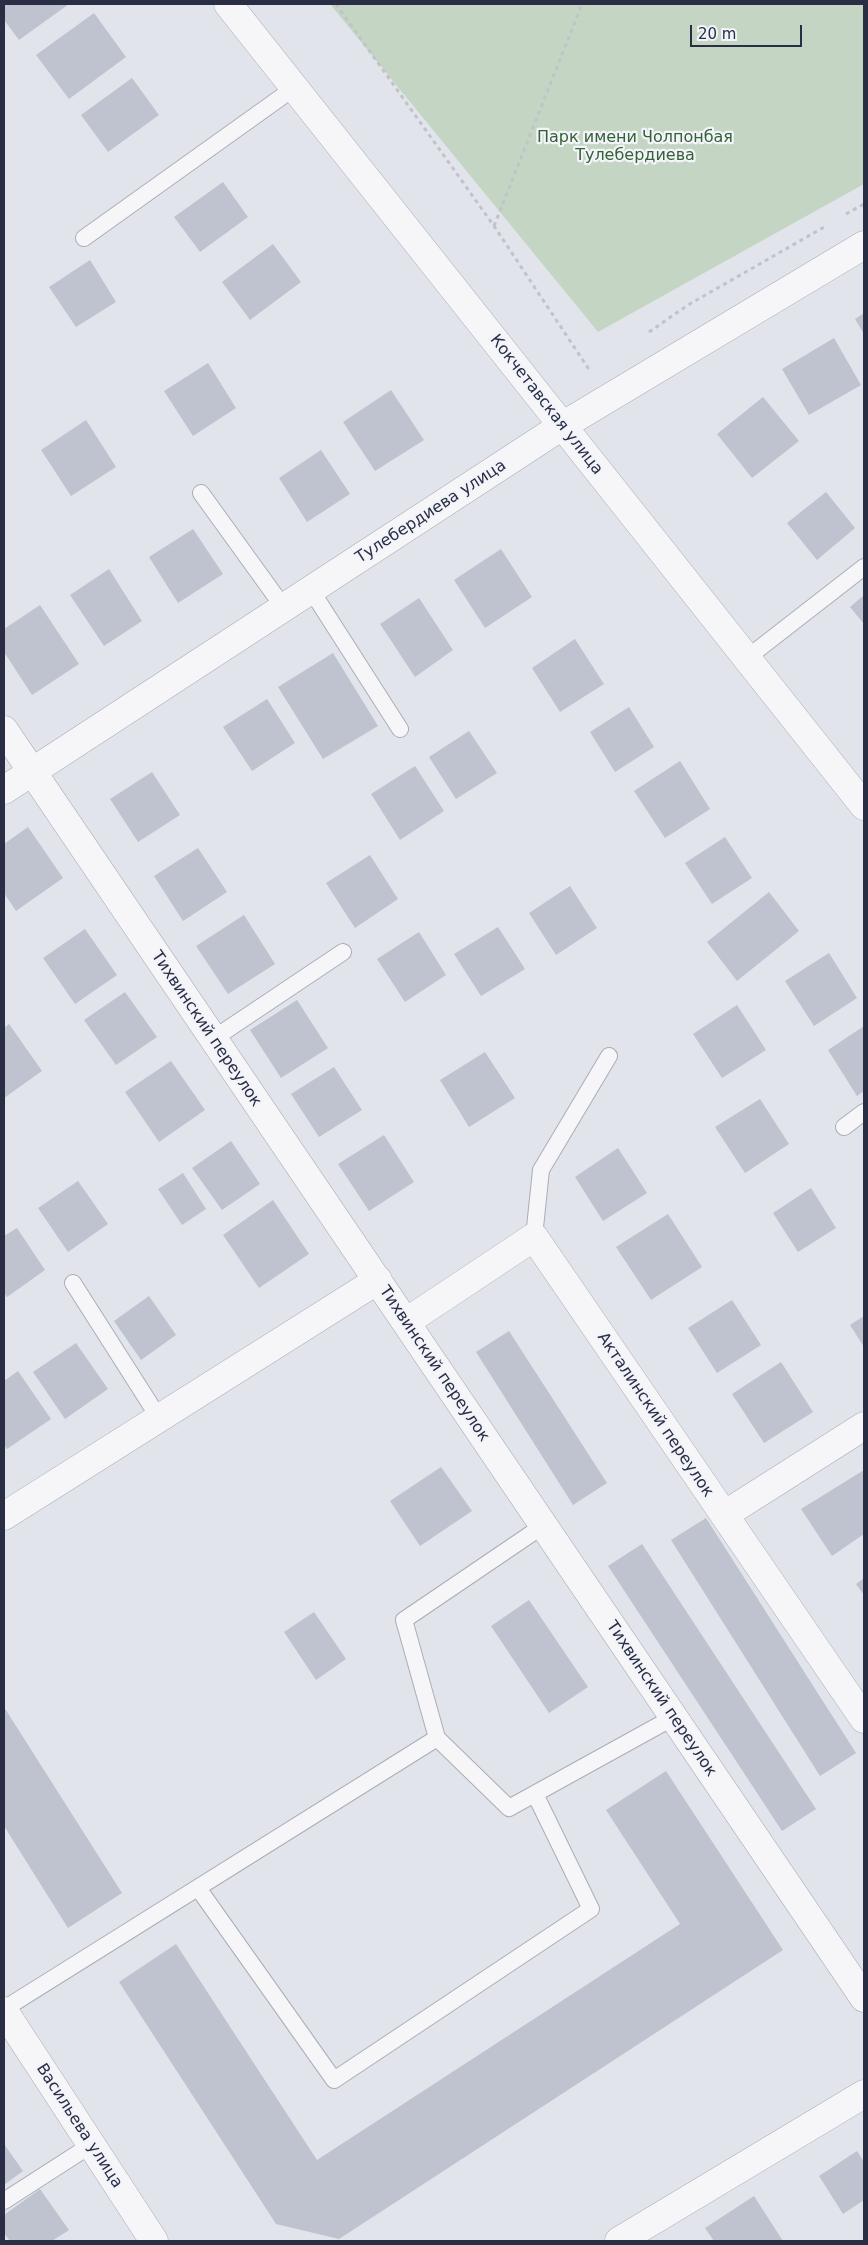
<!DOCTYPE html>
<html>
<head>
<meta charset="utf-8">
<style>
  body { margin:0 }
  #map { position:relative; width:868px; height:2245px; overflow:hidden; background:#e2e4eb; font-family:"DejaVu Sans",sans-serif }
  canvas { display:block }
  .frame { position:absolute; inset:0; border:5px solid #292e45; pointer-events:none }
  .scale { position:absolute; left:690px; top:25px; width:112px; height:22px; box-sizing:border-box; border:2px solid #292e45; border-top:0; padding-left:6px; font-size:15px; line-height:18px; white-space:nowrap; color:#292e45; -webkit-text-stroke:4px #f2f4f9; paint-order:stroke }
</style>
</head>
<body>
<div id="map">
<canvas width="868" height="2245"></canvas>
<div class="frame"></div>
<div class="scale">20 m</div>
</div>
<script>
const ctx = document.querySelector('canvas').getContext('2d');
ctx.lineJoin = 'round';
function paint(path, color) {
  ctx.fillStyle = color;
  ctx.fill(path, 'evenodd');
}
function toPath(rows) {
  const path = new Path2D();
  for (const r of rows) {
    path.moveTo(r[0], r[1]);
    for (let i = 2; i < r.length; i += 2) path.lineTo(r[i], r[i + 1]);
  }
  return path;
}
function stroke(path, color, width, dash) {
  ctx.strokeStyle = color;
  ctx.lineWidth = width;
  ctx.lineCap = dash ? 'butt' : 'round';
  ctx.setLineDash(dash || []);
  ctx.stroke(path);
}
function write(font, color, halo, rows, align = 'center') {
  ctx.font = font + ' "DejaVu Sans",sans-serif';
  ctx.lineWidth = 4.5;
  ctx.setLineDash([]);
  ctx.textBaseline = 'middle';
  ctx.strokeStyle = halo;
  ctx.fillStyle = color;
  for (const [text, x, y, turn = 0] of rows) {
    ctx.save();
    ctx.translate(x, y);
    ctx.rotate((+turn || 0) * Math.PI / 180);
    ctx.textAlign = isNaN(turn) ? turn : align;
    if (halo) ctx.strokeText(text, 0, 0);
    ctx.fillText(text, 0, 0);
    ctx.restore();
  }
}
const green = toPath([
  [330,4,864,4,864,184,598,332]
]);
const building = toPath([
  [4,4,69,4,19,40,4,20],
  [94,13,126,57,69,99,36,55],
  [132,78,159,115,108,152,81,115],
  [223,182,248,217,200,252,174,217],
  [273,244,301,282,250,320,222,282],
  [90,260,116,302,76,327,49,287],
  [864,313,864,334,855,319],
  [834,338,861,385,809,415,782,369],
  [208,363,236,408,193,436,164,391],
  [391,390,424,440,375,471,343,422],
  [763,397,799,441,752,478,717,434],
  [86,420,116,467,71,496,41,450],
  [321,450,350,494,307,522,279,478],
  [826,492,855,528,817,560,787,523],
  [193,529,223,574,178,603,149,557],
  [501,549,532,597,485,628,454,580],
  [109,569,142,621,104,646,70,595],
  [864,595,864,624,850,607],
  [419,598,453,650,415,677,380,624],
  [40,605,79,664,32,695,4,652,4,629],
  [575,639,604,684,560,712,532,668],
  [333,653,378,726,323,759,278,687],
  [267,699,295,743,252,771,223,727],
  [629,707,654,747,615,772,590,732],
  [469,731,497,773,456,799,429,757],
  [680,761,710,809,665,838,634,791],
  [415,766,444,811,400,840,371,794],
  [152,772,180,815,138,842,110,799],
  [28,827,63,878,16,911,4,893,4,844],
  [725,837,752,878,712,904,685,863],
  [198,848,227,892,183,921,154,876],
  [370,855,398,899,355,928,326,883],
  [570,886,597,928,556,955,529,913],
  [769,892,799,931,737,981,707,942],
  [244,915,275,964,228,994,196,946],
  [498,927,525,969,481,996,454,954],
  [85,929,117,975,75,1004,43,958],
  [419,932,446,975,405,1002,377,959],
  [829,953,857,998,814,1026,785,981],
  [125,992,157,1037,116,1065,84,1020],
  [297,1000,328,1048,281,1078,250,1030],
  [737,1005,766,1050,722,1078,693,1034],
  [9,1024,42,1071,4,1098,4,1028],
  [864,1026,864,1091,857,1096,828,1050],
  [485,1052,515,1098,469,1127,440,1080],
  [171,1061,205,1110,159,1142,125,1092],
  [334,1067,362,1110,319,1137,291,1094],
  [760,1099,789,1144,745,1173,715,1127],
  [384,1135,414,1182,369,1211,338,1164],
  [231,1141,260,1184,222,1210,192,1168],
  [618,1148,647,1193,603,1221,575,1177],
  [183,1173,206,1209,182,1225,158,1189],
  [78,1181,108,1224,68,1252,38,1208],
  [811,1188,836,1228,798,1252,773,1213],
  [273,1200,309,1254,259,1288,223,1235],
  [668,1214,702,1267,651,1300,616,1247],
  [17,1228,45,1270,7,1297,4,1293,4,1236],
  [149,1296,176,1335,141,1360,114,1321],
  [732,1300,761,1345,717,1373,688,1328],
  [864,1316,864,1347,850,1325],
  [509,1331,607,1483,573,1505,476,1352],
  [76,1343,108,1389,65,1419,33,1372],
  [781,1362,813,1412,764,1443,732,1394],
  [18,1371,51,1419,7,1449,4,1445,4,1381],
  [441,1467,472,1511,420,1546,390,1501],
  [864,1470,864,1534,832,1556,801,1509],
  [706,1518,856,1753,820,1776,671,1540],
  [642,1544,816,1809,782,1831,608,1566],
  [864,1578,864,1595,856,1584],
  [529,1600,588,1687,549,1713,491,1626],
  [314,1612,346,1659,316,1680,284,1632],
  [4,1707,122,1893,68,1928,4,1826],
  [666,1771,783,1950,339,2239,276,2224,119,1982,176,1944,317,2160,680,1924,606,1810],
  [4,2144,23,2171,4,2185],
  [857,2151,864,2162,864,2200,843,2214,819,2176],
  [40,2189,69,2230,52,2241,10,2241,4,2233,4,2215],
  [754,2196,783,2241,714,2241,705,2228]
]);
const path = toPath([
  [336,4,494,226,590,371],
  [846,214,864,204],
  [494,226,582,4],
  [649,332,688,305,826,226]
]);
const service = toPath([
  [84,238,294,88],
  [201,493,284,608],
  [311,590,400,729],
  [747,658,864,567],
  [213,1039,343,952],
  [844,1127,864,1112],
  [534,1237,541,1170,609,1056],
  [73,1283,159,1418],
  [437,1738,404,1620,544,1525],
  [198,1888,334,2080,591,1909,535,1794],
  [4,2009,437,1738,509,1808,674,1717],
  [4,2201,91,2145]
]);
const minor = toPath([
  [228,4,864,806],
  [4,730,864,1998],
  [4,790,562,426,864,245],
  [406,1322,534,1237,864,1719],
  [724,1515,864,1426],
  [4,1516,378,1280],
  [4,2011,154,2241],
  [619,2241,864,2094]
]);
const parkNames = [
  ["Парк имени Чолпонбая",635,138],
  ["Тулебердиева",635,156]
];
const streetNames = [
  ["Кокчетавская улица",546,405,52],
  ["Тулебердиева улица",431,512,-33],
  ["Тихвинский переулок",206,1029,56],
  ["Тихвинский переулок",434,1364,56],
  ["Акталинский переулок",655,1415,56],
  ["Тихвинский переулок",661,1699,56],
  ["Васильева улица",79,2126,57]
];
paint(green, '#c4d6c3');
paint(building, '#bfc2cf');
stroke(service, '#aaadb9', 18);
stroke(minor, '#aaadb9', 29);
stroke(path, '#c1c2ca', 3, [4, 4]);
stroke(service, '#f6f6f9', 16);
stroke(minor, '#f6f6f9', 28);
write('16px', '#356136', '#f2f4f9', parkNames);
write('16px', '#292e45', '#f2f4f9', streetNames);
</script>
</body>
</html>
